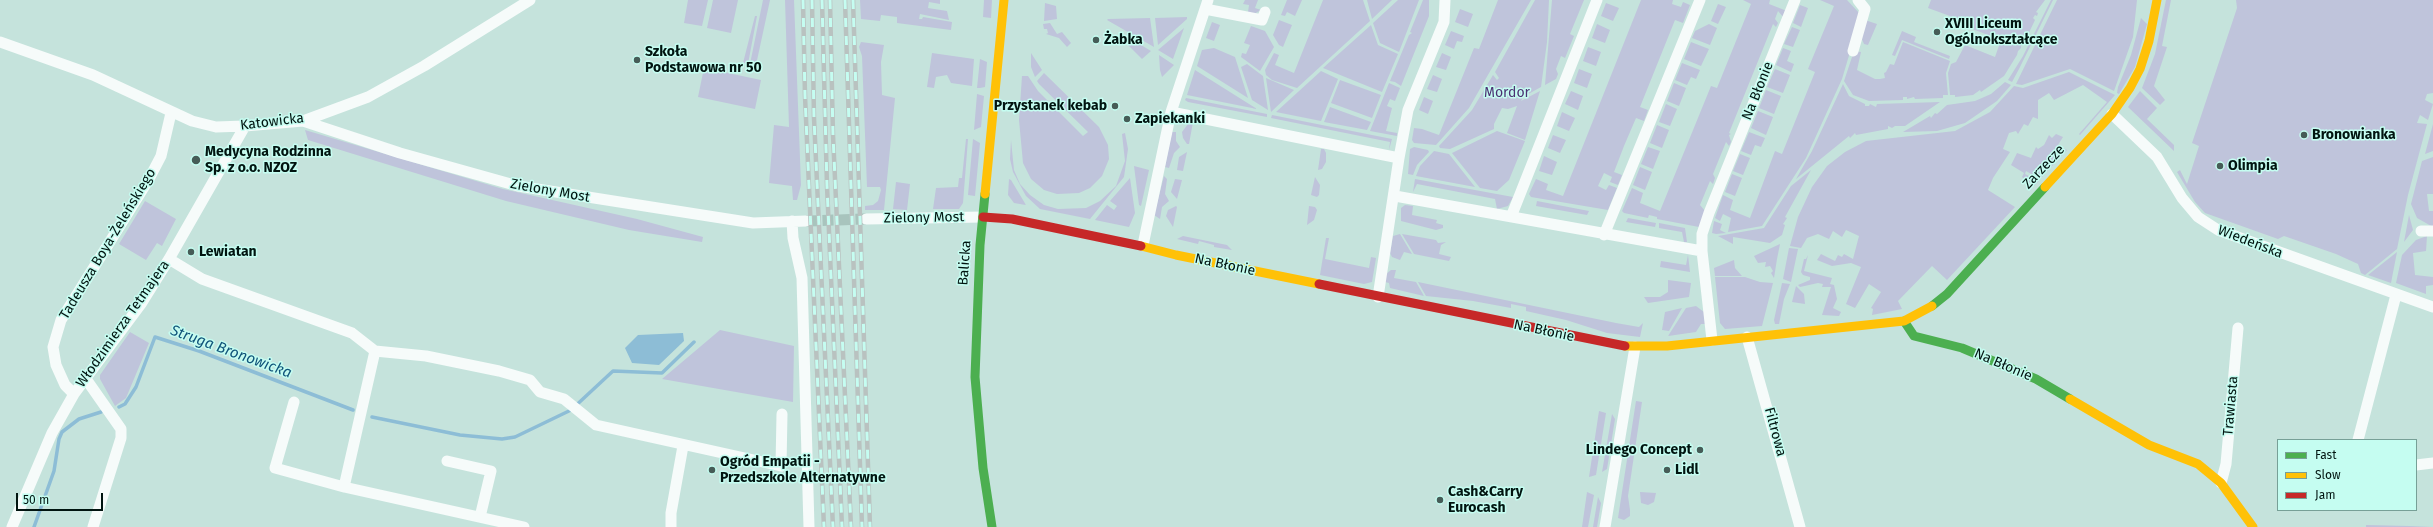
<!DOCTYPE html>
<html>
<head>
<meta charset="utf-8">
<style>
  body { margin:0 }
  #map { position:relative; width:2433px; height:527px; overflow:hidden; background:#c5e3dc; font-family:"Fira Sans",sans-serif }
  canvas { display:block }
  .legend { position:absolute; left:2277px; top:439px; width:140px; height:72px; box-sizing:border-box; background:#c5fdf1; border:1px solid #77a097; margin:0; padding:5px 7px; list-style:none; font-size:12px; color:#011410 }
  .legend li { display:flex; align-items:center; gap:8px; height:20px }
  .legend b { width:20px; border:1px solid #77a097 }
  .scale { position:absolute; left:16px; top:493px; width:87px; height:18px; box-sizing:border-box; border:2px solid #011410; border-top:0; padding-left:5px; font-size:12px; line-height:14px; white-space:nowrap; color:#011410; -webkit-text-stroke:3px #c5fdf1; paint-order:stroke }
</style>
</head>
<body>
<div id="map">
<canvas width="2433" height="527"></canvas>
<ul class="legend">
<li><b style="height:5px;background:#4caf50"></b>Fast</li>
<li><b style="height:5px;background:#ffc107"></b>Slow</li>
<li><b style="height:5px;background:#c62828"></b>Jam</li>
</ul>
<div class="scale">50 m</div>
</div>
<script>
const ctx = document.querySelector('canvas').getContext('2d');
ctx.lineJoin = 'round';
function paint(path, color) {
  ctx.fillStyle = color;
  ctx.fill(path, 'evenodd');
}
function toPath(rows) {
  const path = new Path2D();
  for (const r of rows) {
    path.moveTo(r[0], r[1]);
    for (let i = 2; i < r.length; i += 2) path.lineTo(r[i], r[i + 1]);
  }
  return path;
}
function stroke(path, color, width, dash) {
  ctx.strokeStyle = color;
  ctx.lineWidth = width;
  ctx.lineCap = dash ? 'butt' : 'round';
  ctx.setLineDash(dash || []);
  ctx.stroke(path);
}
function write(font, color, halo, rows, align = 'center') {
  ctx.font = font + ' "Fira Sans",sans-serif';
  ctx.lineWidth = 3;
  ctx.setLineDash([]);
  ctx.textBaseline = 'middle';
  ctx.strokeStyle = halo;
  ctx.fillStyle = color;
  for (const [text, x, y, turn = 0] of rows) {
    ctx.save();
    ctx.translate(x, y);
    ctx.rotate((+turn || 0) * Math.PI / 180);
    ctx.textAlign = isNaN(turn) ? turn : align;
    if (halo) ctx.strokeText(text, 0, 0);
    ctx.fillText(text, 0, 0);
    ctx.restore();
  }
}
const green = toPath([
  [688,0,708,0,702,26,684,23],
  [713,0,738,0,731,33,707,28],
  [763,0,770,0,756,65,750,64],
  [785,0,794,0,801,185,797,200,793,200,792,186,769,183,774,125,789,127],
  [860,0,940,0,940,4,929,2,928,8,947,11,949,20,920,14,919,19,922,19,923,17,952,22,951,30,897,23,897,17,881,15,880,21,861,19],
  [984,0,992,0,991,18,983,17],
  [1245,0,1258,0,1255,8,1261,10,1252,15,1248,12,1249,5,1243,4],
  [1287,0,1302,0,1295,16,1287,12,1285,16,1281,15],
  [1323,0,1363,0,1370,21,1297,88,1272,80,1266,75,1265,70,1274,53,1279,55,1275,65,1294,73],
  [1367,0,1392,0,1372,19],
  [1398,0,1419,0,1399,52,1380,43,1373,23],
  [1423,0,1429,0,1429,16,1401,86,1395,82,1390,81,1409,35,1412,33,1410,32],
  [1498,0,1531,0,1469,108,1436,145,1414,143,1412,140,1414,128,1422,129,1439,135,1474,48,1479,49],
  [1535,0,1549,0,1547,42,1541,87,1523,97,1521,101,1540,91,1525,140,1507,133,1517,106,1508,109,1502,108,1494,124,1494,129,1450,149,1440,148,1439,146,1472,110,1493,75,1497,80,1499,78,1495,72],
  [1552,0,1584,0,1570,34,1574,36,1565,58,1561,56,1556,69,1558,74,1556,79,1545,85],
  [1641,0,1673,0,1672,4,1681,7,1683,2,1690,5,1683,23,1675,20,1640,107,1648,110,1644,121,1636,118,1624,146,1614,172,1622,175,1618,185,1610,182,1612,177,1604,173,1598,186,1606,190,1609,185,1617,188,1608,210,1531,197,1529,194,1536,179,1548,184,1546,190,1563,196],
  [1743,0,1770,0,1769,4,1787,11,1784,18,1778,11,1775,19,1778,23,1776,27,1773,24,1729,133,1731,134,1729,135,1731,142,1729,146,1726,142,1713,174,1715,178,1713,184,1710,181,1700,205,1706,212,1699,227,1657,219,1657,217,1649,215,1648,218,1624,213,1622,211,1632,188,1643,193,1640,203,1660,211,1711,86,1717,88,1751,4],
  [1820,0,1847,0,1861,15,1842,79,1806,158,1762,226,1728,232,1731,218,1723,214,1720,221,1715,218,1723,195,1733,200,1730,210,1750,218,1775,151,1782,154,1815,72,1808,69,1834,6],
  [1931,0,1959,0,1958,4,1959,0,2045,0,2036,12,2038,13,2037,16,2035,15,2033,18,2035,20,2025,41,2021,44,2021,48,2018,51,2017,55,2004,76,1981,92,1980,90,1973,95,1955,97,1955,95,1950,95,1948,73,1951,64,1956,62,1965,45,1995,57,2001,40,1949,20,1950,16,1928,8],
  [2051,0,2053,0,2019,69,2012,82,2008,80,2023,56],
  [2057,0,2137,0,2133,37,2114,91,2070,69,2022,85,2016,84],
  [2166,0,2171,0,2162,46,2167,47,2154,86,2165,100,2160,105,2142,88,2155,54],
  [2236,0,2433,0,2433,93,2427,94,2425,100,2433,104,2428,120,2420,115,2417,123,2427,124,2408,195,2397,249,2365,275,2361,273,2358,264,2336,254,2284,236,2278,239,2205,213,2195,202,2177,172,2180,170,2187,184,2199,146,2192,143,2237,8],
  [1045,3,1056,6,1057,19,1044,21],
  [1606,3,1619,8,1613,21,1601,16],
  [1718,4,1726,7,1718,24,1711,21],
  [1800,5,1808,8,1801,27,1793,23],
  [1460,9,1473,14,1468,27,1455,22],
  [755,16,757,16,748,64,743,63],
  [1187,17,1187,19,1158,45,1155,18],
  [1150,18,1154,47,1107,20,1108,19],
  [2141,18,2147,24,2135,67,2119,94,2117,93,2118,87,2131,55],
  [1279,20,1292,25,1283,47,1279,45,1273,35],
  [1865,20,1877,24,1868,45,1864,44,1861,37],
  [1212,22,1220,25,1214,41,1206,38],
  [1050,23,1057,34,1062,32,1071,43,1067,47,1059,38,1046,34,1048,33,1047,29,1044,29,1043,24],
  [1597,24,1610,30,1605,43,1592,38],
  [1709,24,1717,28,1710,45,1692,38,1695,31],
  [1371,25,1378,45,1398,54,1382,92,1323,68],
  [1251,26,1265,31,1274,47,1260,71,1241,57,1242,53,1246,54,1250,45,1244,43],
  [1792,27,1800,30,1793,47,1784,44],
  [1184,28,1173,59,1158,50],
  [1451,31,1464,36,1462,42,1457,41,1454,49,1445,45],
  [1902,31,1916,37,1914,42,1950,56,1949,59,1902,40,1895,56,1892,55],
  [1126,36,1151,51,1142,59,1123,40],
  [861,42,884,45,881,62,882,95,895,98,884,210,865,210,865,206,873,205,878,201,881,190,880,187,867,187,862,56,859,47],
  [1691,42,1709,49,1701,66,1684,59],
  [1903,42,1950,61,1946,73,1948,95,1943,95,1943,98,1915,99,1914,97,1907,99,1907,97,1903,97,1903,100,1869,101,1853,95,1844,81,1854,51,1861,52,1857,70,1875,79,1880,79,1885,78,1884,73,1886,72,1890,64,1894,65],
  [1588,47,1601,52,1596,66,1583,61],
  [1214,48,1235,57,1248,98,1197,66,1202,50],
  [1783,48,1791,51,1787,61,1794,64,1791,72,1776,65],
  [932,53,974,59,972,86,951,83,947,75,936,77,934,88,927,87],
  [1031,53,1042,70,1035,77,1031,67],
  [1442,53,1451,57,1446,70,1436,67],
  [1159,55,1174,65,1162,77,1160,70],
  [980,59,987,62,985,87,980,88,977,88],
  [1682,63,1700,70,1696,79,1691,77,1687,85,1675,80],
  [1247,64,1263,76,1268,110,1252,100,1241,67],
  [704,68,761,80,755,109,698,97],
  [1579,69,1592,74,1587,88,1574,83],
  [1775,69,1790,75,1783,93,1767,87],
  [1195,70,1257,109,1187,95],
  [1321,71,1338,79,1321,121,1276,112],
  [2069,72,2115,95,2080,135,2079,134,2107,102,2083,85,2054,100,2049,93,2038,100,2038,119,2033,117,2028,126,2024,124,2018,134,2016,131,2009,133,2003,149,2010,152,1993,178,1988,190,2015,207,1947,280,1932,266,1898,301,1902,309,1872,315,1873,309,1871,308,1881,292,1869,284,1855,308,1846,304,1861,267,1851,263,1832,266,1817,260,1821,254,1835,261,1838,255,1842,257,1844,254,1853,259,1859,236,1846,230,1842,237,1833,231,1829,239,1818,234,1807,238,1801,248,1790,246,1798,217,1812,187,1827,166,1845,152,1866,141,1955,131,1990,112,2014,86,2023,88],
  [1044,73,1099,127,1108,145,1109,159,1102,176,1090,188,1079,193,1057,194,1044,190,1031,179,1023,163,1019,120,1022,76,1028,76,1038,91,1083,136,1088,132,1039,84,1037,81],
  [1433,75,1442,79,1437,92,1427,89],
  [1266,78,1294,90,1271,112],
  [1340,80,1381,95,1372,118,1331,103],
  [2005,82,2011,85,1997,101,1965,123,1937,131,1903,132,1930,116,1931,118,1935,113,1937,114,1947,105,1975,101,1991,94],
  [1389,83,1400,88,1395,101,1390,99,1387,106,1392,108,1386,131,1397,133,1397,136,1370,131],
  [1674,83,1686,88,1679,106,1667,101],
  [1843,84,1849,96,1865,104,1865,106,1869,106,1870,104,1876,107,1877,104,1940,102,1905,126,1895,126,1892,128,1888,126,1888,129,1856,135,1855,133,1850,138,1849,136,1796,179,1812,151],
  [1766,90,1781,96,1774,114,1759,108],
  [1571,91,1583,96,1578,110,1565,104],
  [2140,91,2157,108,2147,119,2174,145,2174,151,2128,107],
  [977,94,984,96,981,127,974,130],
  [1424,97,1433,101,1428,114,1419,110],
  [1186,98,1267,114,1267,117,1188,102,1185,100],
  [1666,104,1677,109,1670,126,1659,122],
  [1330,107,1371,122,1367,130,1324,122],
  [1758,111,1773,117,1766,135,1751,128],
  [1562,112,1575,118,1569,131,1557,126],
  [1272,115,1392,139,1389,150,1390,142,1271,118],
  [1193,122,1189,144,1187,144,1183,138,1182,132,1188,124],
  [2433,124,2433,151,2425,154],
  [1657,125,1669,130,1662,148,1650,143],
  [305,130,503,189,637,219,703,237,702,242,629,230,506,201,308,140],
  [1497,131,1525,141,1509,180,1497,191,1480,188,1452,153],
  [1172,132,1176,132,1176,141,1180,147,1174,153,1169,168,1165,167],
  [1749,132,1765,138,1761,147,1755,145,1751,155,1741,151],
  [1125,133,1128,149,1124,177,1090,219,1040,209,1026,196,1013,172,1010,159,1011,140,1014,170,1020,184,1030,195,1044,205,1058,209,1086,208,1100,201,1116,186,1125,161,1122,134],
  [2056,134,2063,137,2058,145,2067,150,2040,179,2026,171,2025,174,2039,181,2034,186,2022,177,2024,173,2011,165,2017,153,2031,158,2036,147,2038,149,2044,145,2049,135,2052,138],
  [1553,135,1566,140,1560,153,1548,148],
  [966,139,968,139,963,203,959,209,933,209,936,188,958,187,959,178,962,178],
  [973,139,980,143,975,196,968,195],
  [1414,147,1428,150,1429,152,1417,165,1413,175,1408,174,1410,149],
  [1648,147,1660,151,1653,169,1641,164],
  [1321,149,1324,149,1326,153,1326,162,1322,169,1318,170],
  [1434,151,1449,154,1475,187,1416,176,1420,166],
  [1187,152,1183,171,1177,170,1179,157],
  [1740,154,1750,158,1743,175,1733,171],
  [1544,156,1557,162,1552,175,1539,171],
  [2433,157,2433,194,2427,194,2429,211,2433,211,2433,227,2417,218,2411,204,2422,161],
  [1134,166,1149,170,1141,206,1139,205],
  [1640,167,1652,172,1645,190,1633,185],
  [1811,170,1785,217,1787,218,1783,224,1785,225,1782,235,1770,243,1733,237,1733,244,1718,236,1764,228,1791,186],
  [1732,174,1742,178,1735,196,1725,192],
  [1164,176,1167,179,1165,194,1169,201,1162,207,1160,219,1154,215],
  [1315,177,1320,185,1319,195,1317,197,1311,195],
  [1130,178,1135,213,1129,227,1095,220,1107,205,1114,210,1117,206,1110,201],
  [1009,179,1011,180,1026,205,1014,203,1008,195],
  [1175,179,1182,180,1177,199,1171,192],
  [1415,179,1513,197,1508,206,1497,209,1495,199,1417,184,1413,192],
  [896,182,910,184,907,210,893,209],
  [145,201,176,219,162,246,157,243,146,260,119,244],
  [1537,201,1589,211,1587,215,1536,206],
  [1405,205,1413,206,1412,215,1437,220,1436,223,1443,225,1443,228,1436,230,1401,221,1401,208],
  [1176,206,1177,207,1173,227,1166,216,1168,210],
  [1309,206,1315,207,1317,210,1314,220,1307,225],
  [2409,215,2413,230,2404,242],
  [1628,218,1656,223,1655,227,1626,222],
  [1714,221,1722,224,1720,230,1726,233,1716,234,1712,233],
  [1659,223,1685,228,1687,242,1684,242,1682,232,1659,228],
  [1400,234,1412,254,1404,252,1400,260,1392,257,1390,253,1393,236],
  [1402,234,1436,240,1438,243,1446,242,1441,245,1439,254,1451,257,1449,261,1414,254],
  [1183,236,1227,245,1232,250,1214,247,1214,245,1199,241,1198,244,1177,239],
  [2427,236,2426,251,2413,253,2415,275,2433,277,2433,285,2426,286,2426,294,2396,283,2402,255,2416,240],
  [1326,238,1329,238,1325,259,1369,268,1371,257,1376,258,1372,282,1364,284,1320,275],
  [1780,244,1777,259,1774,278,1771,273,1773,271,1770,266,1765,267,1766,262,1758,263,1754,256],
  [1789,248,1798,249,1791,282,1783,279],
  [2397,252,2391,283,2368,275],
  [1688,255,1690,272,1660,267,1661,261,1686,265],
  [1808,255,1804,271,1832,278,1830,284,1834,285,1837,299,1833,308,1841,312,1839,316,1822,315,1831,287,1822,287,1823,284,1818,283,1800,287,1798,285,1810,280,1810,277,1803,275,1801,272,1804,259,1806,259],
  [1734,260,1735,268,1742,276,1715,276,1714,268],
  [1391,270,1396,270,1394,278,1416,282,1424,296,1390,288,1389,283,1385,282,1386,274],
  [1745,277,1760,282,1773,283,1762,326,1725,329,1720,323,1715,277],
  [1668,280,1691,283,1689,297,1648,303,1644,297,1660,297,1668,292],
  [1418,282,1616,323,1639,327,1643,323,1640,337,1607,333,1566,320,1526,311,1526,307,1511,304,1511,308,1473,301,1426,296],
  [1782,283,1790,284,1784,299,1779,324,1775,324,1774,320],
  [1796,286,1804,294,1805,304,1792,302],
  [1696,306,1704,312,1705,324,1701,324,1696,332,1668,336,1686,308],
  [1682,308,1669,331,1662,330,1665,312],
  [720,330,794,346,793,402,662,379],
  [130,332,149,343,126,398,115,406,100,379,100,375],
  [1636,401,1642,402,1628,496,1630,510,1630,516,1624,520,1618,518],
  [1599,411,1606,413,1596,475,1589,477],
  [1612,414,1615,419,1607,469,1602,472],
  [1587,492,1594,495,1588,527,1582,527],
  [1640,492,1656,493,1654,502,1648,505,1641,503],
  [1598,497,1601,503,1597,527,1593,527],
  [2366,525,2409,526,2433,527,2366,527]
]);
const water = toPath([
  [683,333,684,341,659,365,632,363,625,348,638,335]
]);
const stream = toPath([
  [119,407,125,404,136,387,155,337,199,351,353,410],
  [372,417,460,435,502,439,515,437,571,410,613,371,662,373,694,342],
  [34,527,54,471,59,439,62,432,79,419,101,412]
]);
const streetTunnel = toPath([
  [806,221,866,219]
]);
const street = toPath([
  [1205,9,1262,20,1265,12],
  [0,42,93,75,192,121,216,127,245,126,303,121,368,97,424,66,530,0],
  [1853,51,1865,9,1858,0],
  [1171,112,1399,158,1378,297],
  [2112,114,2157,157,2182,198,2198,217,2218,230,2433,307],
  [303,121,400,153,518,186,753,223,806,221],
  [1399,158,1408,110,1444,22,1445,0],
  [1395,196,1702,251,1712,340],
  [1511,217,1597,0],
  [866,219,983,217],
  [792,221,793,238,802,278,809,527],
  [2421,231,2433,231],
  [1604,235,1700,0],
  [1143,245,1171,112,1208,0],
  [1702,251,1702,234,1709,213,1795,0],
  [169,259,202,279,352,333,375,351,426,356,499,371,530,380,540,392,564,399,596,425,781,466,782,414],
  [1747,337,1800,527],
  [375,351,344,487,524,527],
  [86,379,121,429,121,438,93,527],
  [74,394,65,385,56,365,53,347,61,320,149,179,161,156,171,113],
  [294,402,275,468,344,487],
  [2358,440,2396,295],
  [447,461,491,471,480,517],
  [2416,465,2433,463],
  [2221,483,2226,464,2238,328],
  [12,527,52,433,74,394,141,304,169,259,245,126],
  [671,527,671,513,683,446],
  [1605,527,1635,347]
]);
const fast = toPath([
  [985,194,980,245,975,377,983,468,992,527],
  [1932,306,1947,294,2045,187],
  [1904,321,1914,336,1962,348,2036,379,2070,399]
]);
const slow = toPath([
  [2045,187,2112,114,2130,88,2140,69,2149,41,2157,0],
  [985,194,1004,0],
  [1141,246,1176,255,1319,284],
  [1625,346,1667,346,1904,321,1932,306],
  [2070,399,2149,445,2198,464,2221,483,2253,527]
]);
const jam = toPath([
  [983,217,1012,219,1141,246],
  [1319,284,1625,346]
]);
const rail = toPath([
  [803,0,805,96,824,527],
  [812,0,814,118,833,527],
  [822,0,827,186,842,527],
  [830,0,833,135,851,527],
  [845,0,862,527],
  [853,0,870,527]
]);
const markers = [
  [1937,32,4,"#465c57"],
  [1096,40,4,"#465c57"],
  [637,60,4,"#465c57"],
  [1115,106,4,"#465c57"],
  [1127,119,4,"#465c57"],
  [2304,135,4,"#465c57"],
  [196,160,5,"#465c57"],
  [2220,166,4,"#465c57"],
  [191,252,4,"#465c57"],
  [1700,450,4,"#465c57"],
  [712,470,4,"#465c57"],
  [1667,470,4,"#465c57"],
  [1440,500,4,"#465c57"]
];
const poiNames = [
  ["XVIII Liceum",1945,24],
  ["Ogólnokształcące",1945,40],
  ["Żabka",1104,40],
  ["Szkoła",645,52],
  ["Podstawowa nr 50",645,68],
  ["Przystanek kebab",1107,106,"right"],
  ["Zapiekanki",1135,119],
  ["Bronowianka",2312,135],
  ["Medycyna Rodzinna",205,152],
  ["Sp. z o.o. NZOZ",205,168],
  ["Olimpia",2228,166],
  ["Lewiatan",199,252],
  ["Lindego Concept",1692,450,"right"],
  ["Ogród Empatii -",720,462],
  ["Przedszkole Alternatywne",720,478],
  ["Lidl",1675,470],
  ["Cash&Carry",1448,492],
  ["Eurocash",1448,508]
];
const streetNames = [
  ["Na Błonie",1758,91,-68],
  ["Katowicka",272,122,-7],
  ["Zarzecze",2044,167,-47],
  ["Zielony Most",550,191,10],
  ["Zielony Most",924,218,-1],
  ["Wiedeńska",2250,242,21],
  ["Tadeusza Boya-Żeleńskiego",108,244,-59],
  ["Balicka",965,263,-86],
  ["Na Błonie",1225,265,12],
  ["Włodzimierza Tetmajera",123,324,-55],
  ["Na Błonie",1544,331,12],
  ["Na Błonie",2003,365,23],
  ["Trawiasta",2231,406,-85],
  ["Filtrowa",1775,432,75]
];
const parkNames = [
  ["Mordor",1507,93]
];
const waterNames = [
  ["Struga Bronowicka",231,352,20]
];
paint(green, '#bfc4db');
paint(water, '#8dbdd6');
stroke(stream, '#8dbdd6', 3.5);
stroke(streetTunnel, '#a8c4bd', 11, [11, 5.5]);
stroke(street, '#f6fbfa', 11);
stroke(fast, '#4caf50', 9);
stroke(slow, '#ffc107', 9);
stroke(jam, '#c62828', 9);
stroke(rail, '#b9c2c0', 4.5);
stroke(rail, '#c5fdf1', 3, [9]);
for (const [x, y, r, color] of markers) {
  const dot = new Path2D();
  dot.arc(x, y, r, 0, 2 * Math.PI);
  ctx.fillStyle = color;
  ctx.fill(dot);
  stroke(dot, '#c5fdf1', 1.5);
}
write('bold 14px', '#011410', '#c5fdf1', poiNames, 'left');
write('14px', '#011410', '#c5fdf1', streetNames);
write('14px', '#4b3072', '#c5fdf1', parkNames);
write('italic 15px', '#11547a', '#c5fdf1', waterNames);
</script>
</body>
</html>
